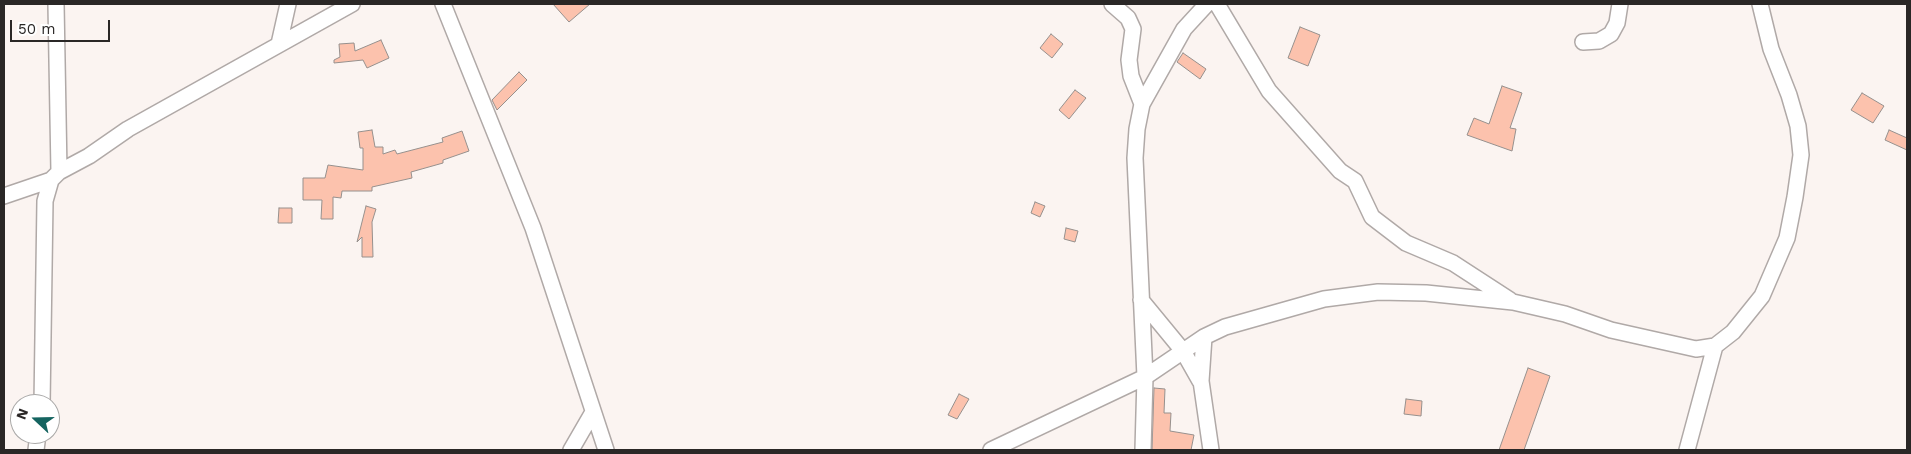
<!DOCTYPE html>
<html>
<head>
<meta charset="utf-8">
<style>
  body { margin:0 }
  #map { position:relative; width:1911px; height:454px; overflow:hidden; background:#fbf4f1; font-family:"Work Sans",sans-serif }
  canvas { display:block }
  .frame { position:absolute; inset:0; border:5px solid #2a2726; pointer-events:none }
  .north { position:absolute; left:10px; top:394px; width:50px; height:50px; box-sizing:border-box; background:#fff; border:1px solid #aaa9a8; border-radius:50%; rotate:291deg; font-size:14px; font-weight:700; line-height:20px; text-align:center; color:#2a2726 }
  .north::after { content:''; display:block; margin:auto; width:18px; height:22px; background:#156460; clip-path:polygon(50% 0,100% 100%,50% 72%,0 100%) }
  .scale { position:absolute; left:10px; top:20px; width:100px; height:22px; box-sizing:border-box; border:2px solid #2a2726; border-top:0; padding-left:6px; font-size:15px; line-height:18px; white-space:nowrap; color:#2a2726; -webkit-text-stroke:4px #fff; paint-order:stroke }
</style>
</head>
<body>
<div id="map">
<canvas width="1911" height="454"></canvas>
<div class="frame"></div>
<div class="north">N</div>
<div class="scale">50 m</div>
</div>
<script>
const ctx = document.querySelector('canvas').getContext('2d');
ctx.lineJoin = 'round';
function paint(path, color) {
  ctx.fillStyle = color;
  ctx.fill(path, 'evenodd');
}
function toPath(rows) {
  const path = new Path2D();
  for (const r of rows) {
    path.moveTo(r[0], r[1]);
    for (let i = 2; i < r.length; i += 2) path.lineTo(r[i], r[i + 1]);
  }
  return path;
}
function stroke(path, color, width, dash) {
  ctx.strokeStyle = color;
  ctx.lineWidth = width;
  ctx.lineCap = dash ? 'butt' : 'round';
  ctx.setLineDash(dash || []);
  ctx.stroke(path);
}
const building = toPath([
  [553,4,590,4,569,22,553,4],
  [1300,27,1320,35,1308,66,1288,58,1300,27],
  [1051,34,1063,44,1052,58,1040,48,1051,34],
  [381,40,389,58,367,68,363,60,334,63,334,60,340,57,339,44,354,43,355,51,381,40],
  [1183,53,1206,69,1200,79,1177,62,1183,53],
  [519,72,527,80,497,110,492,100,519,72],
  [1502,86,1522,93,1510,128,1516,129,1512,151,1467,135,1474,118,1489,124,1502,86],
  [1075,90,1086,98,1069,119,1059,110,1075,90],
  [1862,93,1884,106,1873,123,1851,110,1862,93],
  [372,130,375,147,383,147,383,154,395,150,397,154,443,142,442,138,462,131,469,151,443,160,443,163,411,172,412,178,372,187,372,191,342,191,341,198,333,197,333,219,321,219,322,200,303,200,303,178,325,178,328,165,363,170,363,148,360,148,358,132,372,130],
  [1889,130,1907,138,1907,150,1885,140,1889,130],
  [1035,202,1045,206,1040,217,1031,213,1035,202],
  [366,206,376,209,372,222,373,257,362,257,362,237,357,242,366,206],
  [279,208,292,208,292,223,278,223,279,208],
  [1066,228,1078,231,1075,242,1064,239,1066,228],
  [1528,368,1550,376,1524,450,1499,450,1528,368],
  [1154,388,1165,389,1164,413,1171,413,1170,431,1194,435,1191,450,1152,450,1154,388],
  [959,394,969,399,957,419,948,415,959,394],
  [1406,399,1422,401,1421,416,1404,414,1406,399]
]);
const street = toPath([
  [56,4,59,172],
  [443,4,533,228,606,450],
  [1112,4,1128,18,1133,29,1129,60,1131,76,1142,104],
  [1217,4,1269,91,1340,171,1355,181,1372,217,1406,243,1453,263,1510,300],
  [1583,42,1599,41,1611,34,1617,23,1620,4],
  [279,44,288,4],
  [4,196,51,180],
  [1141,300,1183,351,1200,381],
  [1204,337,1201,381,1211,450],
  [42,404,45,201,51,180,59,172,89,156,128,129,352,4],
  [36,450,38,434],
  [571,450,593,412],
  [991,450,1145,377,1204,337,1225,327,1324,299,1378,292,1426,293,1513,302,1565,314,1611,330,1696,349,1715,346,1733,332,1762,296,1787,238,1795,197,1801,155,1798,126,1789,95,1771,49,1760,4],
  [1143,450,1145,377,1135,158,1137,129,1142,104,1184,29,1207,4],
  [1687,450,1715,346]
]);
paint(building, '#fcc2ad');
stroke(building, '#96908d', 1);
stroke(street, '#b0a9a7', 18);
stroke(street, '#fff', 15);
</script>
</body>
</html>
